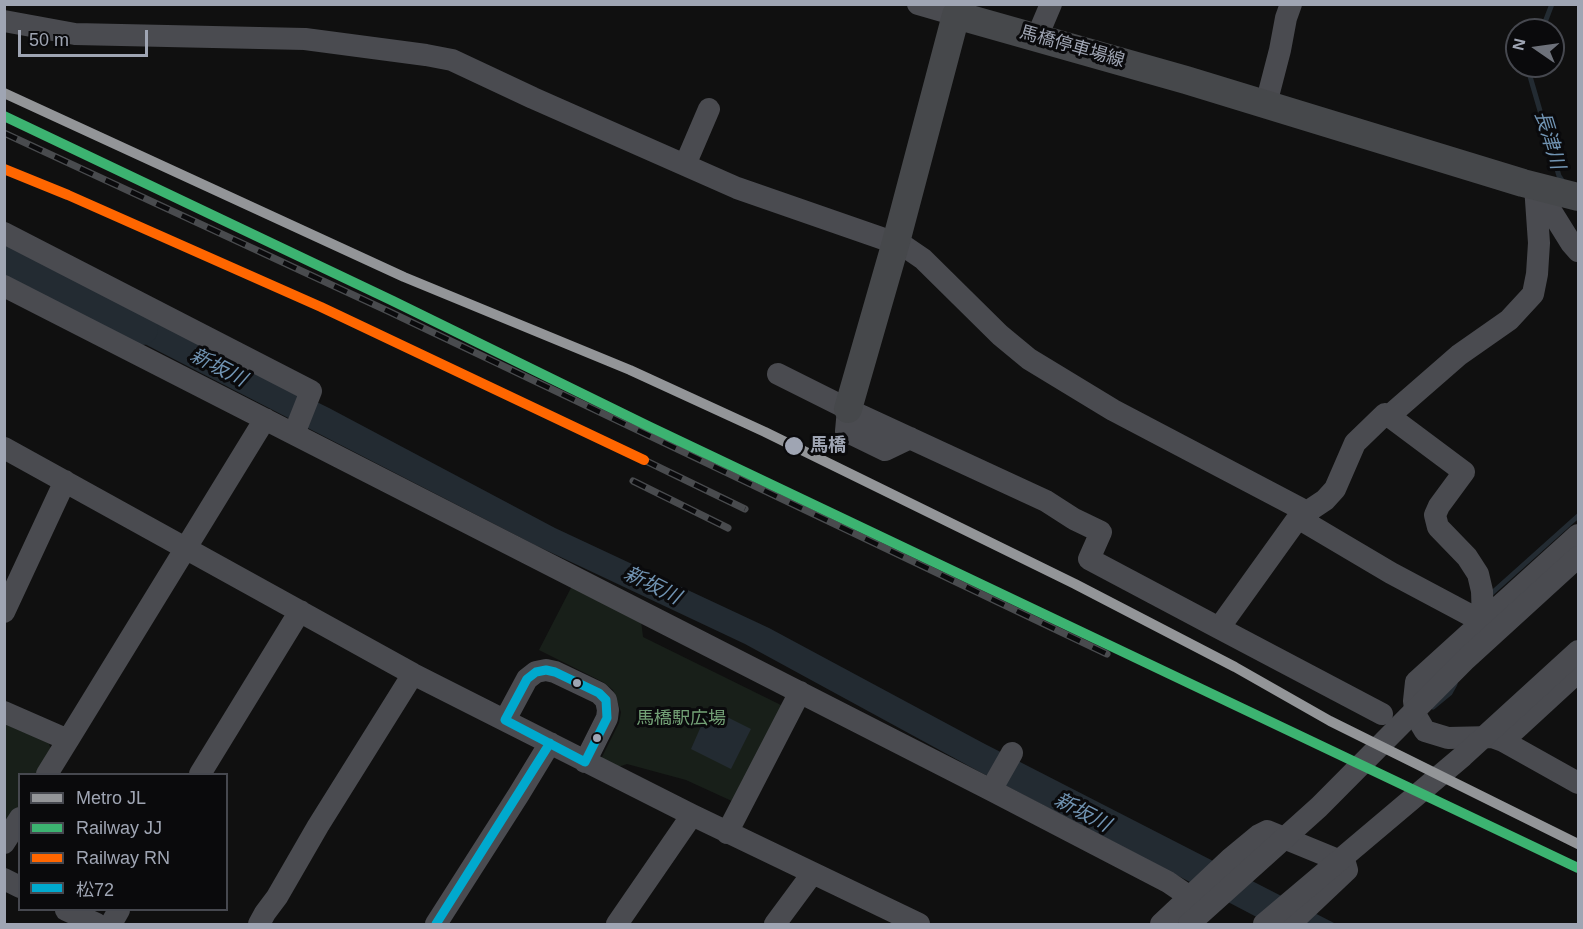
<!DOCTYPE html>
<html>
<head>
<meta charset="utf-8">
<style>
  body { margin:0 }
  #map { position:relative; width:1583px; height:929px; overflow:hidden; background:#101010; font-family:Helvetica,"Noto Sans JP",sans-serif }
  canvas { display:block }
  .frame { position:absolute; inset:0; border:6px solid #9fa5b3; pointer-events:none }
  .legend { position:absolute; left:18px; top:773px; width:210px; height:138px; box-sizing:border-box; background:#0a0a0c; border:2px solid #46484f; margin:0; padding:8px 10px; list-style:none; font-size:18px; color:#9fa5b3 }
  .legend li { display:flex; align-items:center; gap:12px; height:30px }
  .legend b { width:30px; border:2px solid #46484f }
  .north { position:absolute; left:1505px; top:18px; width:60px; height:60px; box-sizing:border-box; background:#0a0a0c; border:2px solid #46484f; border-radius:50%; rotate:283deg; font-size:16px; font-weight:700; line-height:24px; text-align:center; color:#9fa5b3 }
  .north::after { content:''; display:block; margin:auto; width:21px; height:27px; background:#6d717a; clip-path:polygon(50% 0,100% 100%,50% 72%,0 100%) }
  .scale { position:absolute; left:18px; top:30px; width:130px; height:27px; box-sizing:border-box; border:3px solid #9fa5b3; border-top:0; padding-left:8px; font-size:18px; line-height:21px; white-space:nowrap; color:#9fa5b3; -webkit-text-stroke:4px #0a0a0c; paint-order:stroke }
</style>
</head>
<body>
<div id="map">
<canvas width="1583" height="929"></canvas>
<div class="frame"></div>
<ul class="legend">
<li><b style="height:8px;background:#939598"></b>Metro JL</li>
<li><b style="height:8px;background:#3cb371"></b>Railway JJ</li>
<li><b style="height:8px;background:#f60"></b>Railway RN</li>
<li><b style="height:8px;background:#00a9ce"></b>松72</li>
</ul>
<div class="north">N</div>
<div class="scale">50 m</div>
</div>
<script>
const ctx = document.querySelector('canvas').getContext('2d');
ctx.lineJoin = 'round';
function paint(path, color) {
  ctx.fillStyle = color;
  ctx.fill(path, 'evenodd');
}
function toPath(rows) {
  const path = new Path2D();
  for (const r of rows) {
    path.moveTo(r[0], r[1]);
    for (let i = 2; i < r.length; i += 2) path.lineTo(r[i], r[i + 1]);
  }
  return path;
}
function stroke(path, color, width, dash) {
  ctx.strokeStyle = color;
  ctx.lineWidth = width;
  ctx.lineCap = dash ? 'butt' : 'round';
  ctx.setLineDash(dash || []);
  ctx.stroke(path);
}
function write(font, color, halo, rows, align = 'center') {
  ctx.font = font + ' Helvetica,"Noto Sans JP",sans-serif';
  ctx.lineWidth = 6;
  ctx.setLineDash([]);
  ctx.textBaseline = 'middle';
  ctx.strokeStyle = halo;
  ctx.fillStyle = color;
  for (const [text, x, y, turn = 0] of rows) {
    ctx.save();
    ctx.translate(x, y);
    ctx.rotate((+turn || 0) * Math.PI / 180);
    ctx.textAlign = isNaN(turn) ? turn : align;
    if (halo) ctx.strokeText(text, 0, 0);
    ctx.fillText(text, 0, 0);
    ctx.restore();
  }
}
const green = toPath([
  [573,584,641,621,643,637,787,708,734,802,686,780,627,764,618,767,601,759,619,723,621,712,613,690,603,682,539,650],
  [5,720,48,740,52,753,39,774,20,774,19,806,5,830]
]);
const water = toPath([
  [110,300,329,408,555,528,769,628,983,743,1336,924,1270,924,978,771,745,644,535,545,96,319],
  [709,708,751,729,731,769,691,749]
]);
const stream = toPath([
  [1542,30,1552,4],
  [1527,66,1559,176,1563,182],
  [1492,593,1578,516],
  [1433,707,1450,693,1455,684]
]);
const river = toPath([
  [4,258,142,329]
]);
const minor = toPath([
  [918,4,956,15],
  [4,21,75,34,305,39,426,55,452,60,533,98,737,188,904,246,923,259,1000,335,1029,359,1113,410,1307,512],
  [1037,37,1051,4],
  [1266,104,1280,50,1286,18,1291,4],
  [685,165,709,109],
  [1538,190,1571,243,1578,251],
  [4,233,311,391,294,434],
  [4,286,991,790,1168,882,1190,897],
  [778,374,862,416,1046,501,1074,519,1101,532,1089,559,1219,628],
  [848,409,846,431,885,450,910,438],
  [4,448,413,674,692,815,919,924],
  [1298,518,1391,573,1483,622,1482,591,1478,574,1467,557,1438,527,1435,515,1439,506,1464,472,1389,416,1459,355,1509,320,1533,294,1537,274,1539,243,1535,186],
  [1578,535,1416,682,1414,701,1416,716,1425,731,1448,738,1492,737,1503,741,1578,783],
  [4,612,65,481],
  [4,712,68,740,47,774],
  [1382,714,1219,628,1298,518,1325,500,1335,489,1355,443,1385,414],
  [505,720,527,679,536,672,546,670,555,672,599,693,606,700,608,710,607,718,585,762],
  [68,740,265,419],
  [1503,741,1578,672],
  [200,774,300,611],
  [991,790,1012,753],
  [727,833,800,692],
  [4,843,20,818],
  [4,879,20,887],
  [66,910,97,924],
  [111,924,119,910],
  [259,924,265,913,277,897,318,826,413,674],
  [436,924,519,794,550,743],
  [617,924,692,815],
  [775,924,812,874],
  [1161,924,1230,859,1259,835,1267,831,1345,863,1347,870,1290,924]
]);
const major = toPath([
  [848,409,896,242,956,15,1186,80,1523,183,1578,197]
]);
const rail = toPath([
  [4,133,390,312,1107,654],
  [644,460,745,509],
  [633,481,728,528]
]);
const minorBridge = toPath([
  [1189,924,1319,807,1466,659,1578,557],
  [1264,924,1463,756,1578,651]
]);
const bus1 = toPath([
  [546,670,555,672,599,693,606,700,607,718,585,762,505,720,527,679,536,672,546,670],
  [436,924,550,743]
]);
const rail1 = toPath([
  [4,116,393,301,648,426,1578,868]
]);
const rail2 = toPath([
  [4,169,68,195,321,307,644,460]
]);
const metro1 = toPath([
  [4,93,404,277,630,370,765,432,1075,584,1235,667,1330,721,1578,844]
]);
const markers = [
  [794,446,10,"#9fa5b3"],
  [577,683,5,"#9fa5b3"],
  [597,738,5,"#9fa5b3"]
];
const streetNames = [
  ["馬橋停車場線",1072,47,16]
];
const stopNames = [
  ["馬橋",810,446]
];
const parkNames = [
  ["馬橋駅広場",681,719]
];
const waterNames = [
  ["長津川",1549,140,73],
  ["新坂川",218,368,27],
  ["新坂川",652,586,26],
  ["新坂川",1082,813,28]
];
paint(green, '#181f19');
paint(water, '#232b32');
stroke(stream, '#232b32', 5);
stroke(river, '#232b32', 32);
stroke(minor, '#4a4b50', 22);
stroke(major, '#46484b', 28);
stroke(rail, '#494b4e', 7);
stroke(rail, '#0a0a0c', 4.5, [14]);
stroke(minorBridge, '#4a4b50', 22);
stroke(bus1, '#00a9ce', 9);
stroke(rail1, '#3cb371', 10);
stroke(rail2, '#f60', 10);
stroke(metro1, '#939598', 10);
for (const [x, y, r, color] of markers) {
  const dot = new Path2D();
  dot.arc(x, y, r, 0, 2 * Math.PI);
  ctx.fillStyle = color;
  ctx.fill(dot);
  stroke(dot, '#0a0a0c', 2);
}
write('18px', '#9fa5b3', '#0a0a0c', streetNames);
write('bold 18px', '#9fa5b3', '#0a0a0c', stopNames, 'left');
write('18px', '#73a176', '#0a0a0c', parkNames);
write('italic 20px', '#7194b3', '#0a0a0c', waterNames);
</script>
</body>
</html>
